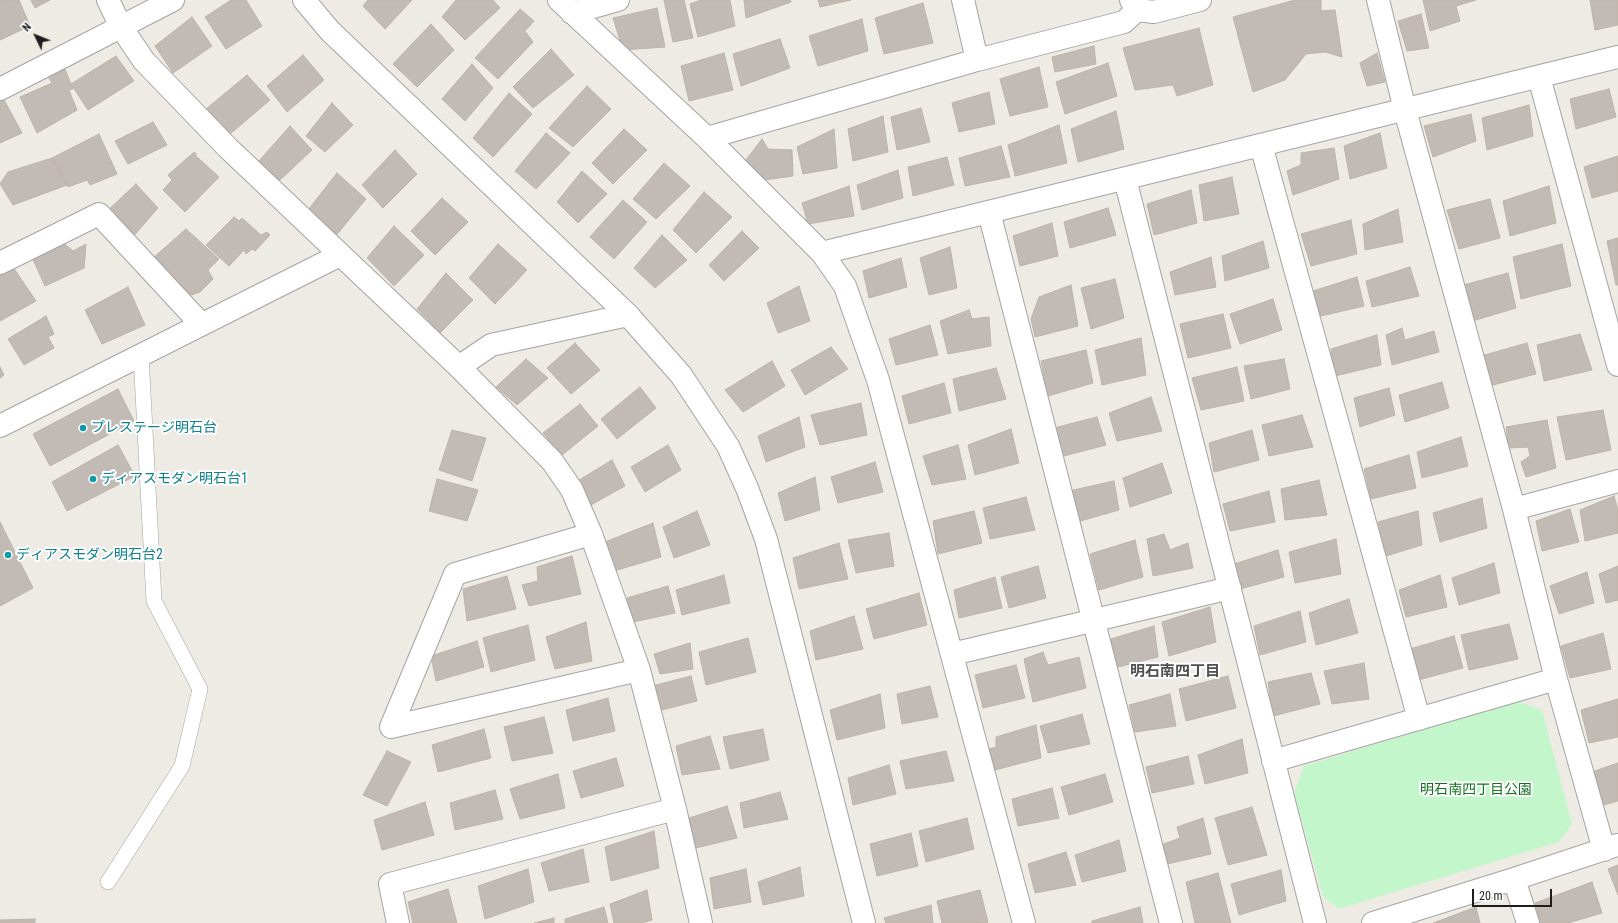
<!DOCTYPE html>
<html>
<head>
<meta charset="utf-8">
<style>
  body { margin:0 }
  #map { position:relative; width:1618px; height:923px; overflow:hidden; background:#eeebe4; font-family:"Roboto Condensed",sans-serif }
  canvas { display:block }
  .north { position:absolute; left:16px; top:16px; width:40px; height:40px; -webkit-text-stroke:3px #fff; paint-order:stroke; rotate:313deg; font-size:11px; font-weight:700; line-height:16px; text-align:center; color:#1d1d1d }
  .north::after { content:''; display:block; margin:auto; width:14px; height:18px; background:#1d1d1d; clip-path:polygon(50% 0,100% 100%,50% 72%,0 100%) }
  .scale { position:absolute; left:1472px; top:889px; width:80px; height:18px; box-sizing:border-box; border:2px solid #1d1d1d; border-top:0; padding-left:5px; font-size:12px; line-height:14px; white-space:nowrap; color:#1d1d1d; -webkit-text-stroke:3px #fff; paint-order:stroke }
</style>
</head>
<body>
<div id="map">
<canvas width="1618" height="923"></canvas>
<div class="north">N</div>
<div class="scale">20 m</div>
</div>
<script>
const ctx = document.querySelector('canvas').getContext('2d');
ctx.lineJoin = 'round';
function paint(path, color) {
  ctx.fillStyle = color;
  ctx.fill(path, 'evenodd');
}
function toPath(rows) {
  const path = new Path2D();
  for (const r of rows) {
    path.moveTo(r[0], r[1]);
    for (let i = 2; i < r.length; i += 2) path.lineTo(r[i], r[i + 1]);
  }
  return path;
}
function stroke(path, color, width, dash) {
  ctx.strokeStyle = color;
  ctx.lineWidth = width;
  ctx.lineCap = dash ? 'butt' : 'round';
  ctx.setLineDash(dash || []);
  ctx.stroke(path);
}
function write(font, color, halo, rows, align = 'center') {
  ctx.font = font + ' "Roboto Condensed","Noto Sans JP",sans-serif';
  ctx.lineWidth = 4;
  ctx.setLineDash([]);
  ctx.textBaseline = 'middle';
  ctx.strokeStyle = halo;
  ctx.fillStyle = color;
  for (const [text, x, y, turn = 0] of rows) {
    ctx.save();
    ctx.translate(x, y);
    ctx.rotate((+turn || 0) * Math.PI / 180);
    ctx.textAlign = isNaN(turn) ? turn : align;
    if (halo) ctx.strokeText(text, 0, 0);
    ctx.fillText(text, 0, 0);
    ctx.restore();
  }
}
const park = toPath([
  [1517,701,1542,710,1572,824,1559,842,1339,909,1323,896,1294,793,1304,766]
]);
const building = toPath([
  [0,0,19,0,30,26,0,40,0,0],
  [31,0,50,0,35,8,31,0],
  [231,0,246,0,262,26,226,49,205,17,231,0],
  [368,0,412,0,385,29,363,6,368,0],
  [456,0,493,0,500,8,465,40,442,17,456,0],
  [664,0,684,0,693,38,673,42,664,0],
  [701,0,730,0,735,26,698,37,690,4,701,0],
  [744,0,790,0,791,2,746,18,744,0],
  [818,0,851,0,820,7,818,0],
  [1295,0,1321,0,1321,11,1335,10,1342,57,1325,52,1306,54,1285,80,1253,92,1233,17,1295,0],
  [1423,0,1476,0,1456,6,1460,21,1430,31,1423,0],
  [1590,0,1618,0,1618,25,1595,30,1590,0],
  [923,3,933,43,884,54,875,18,923,3],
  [657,8,665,47,623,50,613,18,657,8],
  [520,9,534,21,525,31,533,42,498,79,475,58,520,9],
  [1421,14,1429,48,1407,51,1398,21,1421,14],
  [192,17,212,46,173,73,155,46,192,17],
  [862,19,868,51,818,66,809,36,862,19],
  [431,24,454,50,417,87,393,64,431,24],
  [1199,28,1213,85,1177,96,1173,85,1135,90,1123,48,1199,28],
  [780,39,790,68,741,86,733,54,780,39],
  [1094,46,1096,64,1055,72,1052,57,1094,46],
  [551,49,574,75,533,108,513,87,551,49],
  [724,53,733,90,689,101,681,66,724,53],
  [1377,53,1385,82,1367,86,1360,63,1377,53],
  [303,55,324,80,287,112,267,86,303,55],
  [116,56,134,81,88,110,71,84,116,56],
  [1108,63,1117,96,1065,114,1056,82,1108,63],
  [472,64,493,88,465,121,442,99,472,64],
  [64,67,73,89,69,90,77,110,37,133,20,97,52,83,47,75,64,67],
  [1039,67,1048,107,1010,116,1000,79,1039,67],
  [247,75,270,100,229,135,206,109,247,75],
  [587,86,611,109,573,147,549,128,587,86],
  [1609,89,1616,117,1576,129,1570,99,1609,89],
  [989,92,995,124,959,132,952,103,989,92],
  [509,93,532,114,493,157,473,138,509,93],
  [4,100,22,133,0,143,0,102,4,100],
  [332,103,353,125,325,152,306,136,332,103],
  [1529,105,1533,136,1487,150,1482,118,1529,105],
  [921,108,930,142,897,150,891,117,921,108],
  [1116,111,1124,149,1078,162,1071,129,1116,111],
  [1471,114,1476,141,1433,157,1424,126,1471,114],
  [883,116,888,152,853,161,848,129,883,116],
  [153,122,167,145,128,164,115,141,153,122],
  [1059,125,1067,163,1015,176,1008,145,1059,125],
  [290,126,312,150,279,181,258,162,290,126],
  [624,129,647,150,613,184,592,163,624,129],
  [834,129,837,168,803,174,797,147,834,129],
  [546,133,570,153,536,189,515,171,546,133],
  [1380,133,1387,168,1350,179,1344,146,1380,133],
  [99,134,117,174,90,185,87,180,68,187,52,158,99,134],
  [762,139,768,149,792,150,793,176,757,181,745,161,762,139],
  [1001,146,1010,177,965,186,959,158,1001,146],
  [1334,148,1339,179,1293,195,1287,171,1301,165,1301,153,1334,148],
  [395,150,417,174,383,208,362,185,395,150],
  [193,153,196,153,196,156,219,177,185,212,163,190,172,180,168,175,193,153],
  [1618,156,1618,191,1592,198,1584,167,1618,156],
  [947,157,954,185,913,196,908,167,947,157],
  [52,158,67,185,13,205,0,184,8,172,52,158],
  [664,163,690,186,656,219,633,199,664,163],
  [898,170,903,198,862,210,857,185,898,170],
  [582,171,607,194,578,223,557,202,582,171],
  [337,173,366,199,334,238,308,210,337,173],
  [1232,177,1239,214,1204,221,1199,185,1232,177],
  [136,184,158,208,131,239,105,213,136,184],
  [849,186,854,216,808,224,802,203,849,186],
  [1549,186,1556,223,1510,236,1503,201,1549,186],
  [1191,190,1197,223,1154,235,1147,204,1191,190],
  [704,192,732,217,696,253,673,230,704,192],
  [442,198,468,222,435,255,411,231,442,198],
  [1490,199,1500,238,1459,249,1447,210,1490,199],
  [623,200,647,222,614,259,590,237,623,200],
  [1108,208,1116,235,1070,248,1064,222,1108,208],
  [1398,209,1403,242,1365,250,1363,224,1398,209],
  [234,217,239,221,242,218,261,235,267,232,270,235,255,251,252,249,246,254,244,250,229,266,206,245,234,217],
  [1351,220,1357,254,1311,266,1301,234,1351,220],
  [1052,223,1058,256,1020,266,1013,236,1052,223],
  [394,226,424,255,394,286,367,258,394,226],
  [186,229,219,259,208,270,213,279,200,292,188,296,153,258,186,229],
  [742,231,759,248,724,281,709,265,742,231],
  [662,235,687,260,655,288,634,268,662,235],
  [1618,238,1618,285,1616,285,1607,241,1618,238],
  [60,240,73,251,86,244,84,268,45,286,30,253,60,240],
  [1263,241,1269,268,1225,281,1222,256,1263,241],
  [498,244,527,270,495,304,469,278,498,244],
  [1562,244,1571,286,1521,299,1513,257,1562,244],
  [950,247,957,288,929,295,920,258,950,247],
  [1211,257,1216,287,1175,295,1170,272,1211,257],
  [901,258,907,287,869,298,863,271,901,258],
  [13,267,36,301,0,321,0,273,13,267],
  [1410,267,1419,296,1372,307,1366,281,1410,267],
  [446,273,473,300,440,333,417,309,446,273],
  [1508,273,1516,308,1469,322,1460,286,1508,273],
  [1357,277,1364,306,1321,316,1313,291,1357,277],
  [1115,279,1124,318,1091,329,1081,288,1115,279],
  [1071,285,1078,326,1035,337,1031,319,1039,297,1071,285],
  [799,286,810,321,778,333,767,303,799,286],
  [128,287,145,325,102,344,85,310,128,287],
  [1273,299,1282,330,1240,344,1230,314,1273,299],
  [969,310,972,319,989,317,991,346,948,354,940,321,969,310],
  [1223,314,1231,348,1188,358,1180,324,1223,314],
  [46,316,54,334,48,337,54,348,24,365,8,339,46,316],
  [930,325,938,355,896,365,889,339,930,325],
  [1402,328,1405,340,1434,331,1439,352,1392,365,1386,335,1402,328],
  [1580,334,1592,370,1544,381,1537,345,1580,334],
  [1377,335,1381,365,1335,376,1331,349,1377,335],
  [1141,338,1146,375,1102,385,1095,350,1141,338],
  [575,343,600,370,571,394,547,368,575,343],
  [1527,343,1536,374,1489,386,1481,356,1527,343],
  [831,347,848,369,805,395,791,370,831,347],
  [1086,350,1093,383,1048,396,1041,361,1086,350],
  [526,359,548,378,517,405,496,387,526,359],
  [1284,359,1290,389,1251,399,1244,366,1284,359],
  [772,361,785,386,743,412,725,390,772,361],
  [0,367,4,375,0,378,0,367],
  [1237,367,1244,401,1201,410,1192,378,1237,367],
  [996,368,1006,399,959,411,953,379,996,368],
  [1442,382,1449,408,1405,422,1399,395,1442,382],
  [944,383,951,413,909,424,902,396,944,383],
  [640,387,656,408,617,439,601,419,640,387],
  [1389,388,1395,415,1360,427,1354,398,1389,388],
  [118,389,134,421,50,466,33,434,118,389],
  [1151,397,1162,431,1117,441,1109,413,1151,397],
  [861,403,867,435,820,445,811,415,861,403],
  [580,404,598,426,562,455,543,433,580,404],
  [1603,410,1611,450,1566,460,1557,417,1603,410],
  [1302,415,1313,447,1269,456,1262,425,1302,415],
  [799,417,805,447,766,462,758,436,799,417],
  [1097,417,1106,445,1060,457,1054,428,1097,417],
  [1547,420,1556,468,1526,477,1521,462,1530,456,1528,447,1509,448,1506,427,1547,420],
  [1011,429,1019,463,975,475,968,445,1011,429],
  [452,430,486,438,472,481,439,470,452,430],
  [1252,430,1259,460,1214,472,1209,443,1252,430],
  [1461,437,1468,466,1422,478,1417,452,1461,437],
  [118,445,135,476,67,511,52,482,118,445],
  [668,445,681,470,645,492,631,467,668,445],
  [958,445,966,479,932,485,923,456,958,445],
  [1409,455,1416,488,1371,499,1364,469,1409,455],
  [612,460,625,486,589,506,576,482,612,460],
  [875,462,883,492,838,503,831,477,875,462],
  [1162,463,1172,493,1130,507,1123,478,1162,463],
  [815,477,820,510,785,521,778,493,815,477],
  [437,479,478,490,467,521,429,511,437,479],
  [1319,480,1327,515,1285,520,1281,489,1319,480],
  [1114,481,1119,510,1077,522,1069,491,1114,481],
  [1269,491,1275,522,1230,531,1223,504,1269,491],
  [1614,496,1618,510,1618,533,1585,541,1580,510,1614,496],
  [1026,497,1035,530,990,539,983,508,1026,497],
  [1482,498,1487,528,1440,542,1433,513,1482,498],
  [1570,509,1579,542,1542,551,1536,521,1570,509],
  [697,511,710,545,674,558,663,527,697,511],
  [974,511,982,543,938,554,933,521,974,511],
  [1418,511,1422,545,1386,556,1378,522,1418,511],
  [0,522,33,588,0,606,0,522],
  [653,523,661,557,614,571,605,542,653,523],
  [889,533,894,566,856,573,848,540,889,533],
  [1164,534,1170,550,1188,543,1193,568,1153,576,1147,539,1164,534],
  [1336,539,1341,574,1295,583,1289,552,1336,539],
  [1135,540,1143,577,1099,590,1090,554,1135,540],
  [839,543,848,579,799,589,793,558,839,543],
  [1278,550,1284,577,1240,589,1234,564,1278,550],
  [572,556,581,594,529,606,522,585,538,581,537,567,572,556],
  [1494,563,1500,593,1459,605,1452,578,1494,563],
  [1038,566,1046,598,1009,608,1001,577,1038,566],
  [1618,566,1618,600,1606,603,1599,574,1618,566],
  [1587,572,1594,603,1559,614,1550,586,1587,572],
  [724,575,730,603,682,615,676,590,724,575],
  [1440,575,1447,607,1406,617,1399,590,1440,575],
  [507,576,516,609,467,621,463,589,507,576],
  [995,577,1002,608,959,618,954,590,995,577],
  [668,586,675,613,633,622,627,598,668,586],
  [919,593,927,625,874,639,866,609,919,593],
  [1349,599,1358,633,1316,645,1309,613,1349,599],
  [1210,607,1216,642,1169,656,1162,622,1210,607],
  [1300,611,1306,642,1260,655,1254,626,1300,611],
  [854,616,863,649,816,660,810,631,854,616],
  [586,622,592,661,555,669,546,637,586,622],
  [1509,624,1518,659,1469,670,1461,635,1509,624],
  [528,625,535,660,491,672,483,638,528,625],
  [1154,626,1158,657,1118,667,1111,639,1154,626],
  [1603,633,1611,669,1570,678,1561,646,1603,633],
  [1454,636,1463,668,1418,680,1410,649,1454,636],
  [748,638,756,672,706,685,699,652,748,638],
  [477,641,484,667,436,681,431,656,477,641],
  [690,643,693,669,660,674,654,654,690,643],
  [1043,652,1048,665,1079,657,1086,688,1033,702,1024,659,1043,652],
  [1364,663,1369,699,1332,704,1324,671,1364,663],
  [1016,665,1025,698,983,708,975,675,1016,665],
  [1311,673,1320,704,1273,716,1268,682,1311,673],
  [691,676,697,701,658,711,652,686,691,676],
  [1228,676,1236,708,1186,721,1179,689,1228,676],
  [930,686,938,717,902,724,897,694,930,686],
  [880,694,885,728,837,740,830,710,880,694],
  [1170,694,1176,726,1135,732,1129,705,1170,694],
  [608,698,615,731,573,741,566,710,608,698],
  [1618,699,1618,737,1589,743,1581,710,1618,699],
  [1082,714,1090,744,1048,753,1040,726,1082,714],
  [544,717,553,753,512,761,504,727,544,717],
  [1036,725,1041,758,991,771,985,750,996,747,996,737,1036,725],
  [484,729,491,758,438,772,432,745,484,729],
  [763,729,769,760,730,769,723,737,763,729],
  [710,736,720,769,682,775,676,746,710,736],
  [1242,739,1248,773,1205,784,1198,755,1242,739],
  [387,751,411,762,387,806,363,795,387,751],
  [946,751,954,781,906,789,900,761,946,751],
  [1188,756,1194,784,1152,793,1146,767,1188,756],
  [616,758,624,786,581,798,573,771,616,758],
  [1618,763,1618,801,1596,807,1589,773,1618,763],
  [889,765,896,794,853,805,848,778,889,765],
  [558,774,565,808,520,819,510,789,558,774],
  [1105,774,1113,802,1069,815,1061,787,1105,774],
  [1052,788,1059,818,1018,826,1012,799,1052,788],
  [495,790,503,819,455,830,450,803,495,790],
  [780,792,788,819,744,828,740,803,780,792],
  [425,802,434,835,382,850,374,820,425,802],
  [727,806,737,838,696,848,689,818,727,806],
  [1252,807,1267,855,1228,865,1215,818,1252,807],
  [967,818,974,849,926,862,919,831,967,818],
  [1203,818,1211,854,1167,864,1161,845,1180,838,1177,827,1203,818],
  [654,831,659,868,611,881,605,847,654,831],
  [911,833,918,866,877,876,870,844,911,833],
  [1119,840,1126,871,1082,882,1075,855,1119,840],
  [583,849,589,882,549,891,541,863,583,849],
  [1066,852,1076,885,1035,893,1028,864,1066,852],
  [1618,865,1618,895,1608,869,1618,865],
  [800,867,804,896,763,905,758,882,800,867],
  [528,869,534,902,485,919,478,886,528,869],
  [746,869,751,902,714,909,710,878,746,869],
  [1281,870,1286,901,1239,915,1231,884,1281,870],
  [1218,873,1231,923,1195,923,1186,882,1218,873],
  [1592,882,1602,913,1568,923,1541,923,1535,903,1592,882],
  [448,889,457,923,413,923,408,902,448,889],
  [647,890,652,920,641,923,614,923,610,904,647,890],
  [980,890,988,922,982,923,942,923,937,901,980,890],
  [931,905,933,923,886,923,884,918,931,905],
  [604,907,608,923,565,923,565,919,604,907],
  [1140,907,1143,923,1092,923,1092,921,1140,907],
  [1476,907,1480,923,1433,923,1476,907],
  [554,918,554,923,534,923,554,918],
  [35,919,35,923,0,923,0,920,35,919]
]);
const service = toPath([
  [108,882,182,766,200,689,154,601,141,355]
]);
const minor = toPath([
  [108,0,121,27,144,61,228,148,459,367,552,461,572,490,591,534,639,670,675,809,701,923],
  [559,0,707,138,822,253,845,286,878,380,1024,923],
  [963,0,977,60],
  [1131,0,1137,10,1154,12,1200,0],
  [1378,0,1405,110,1514,509,1556,679,1604,850],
  [572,13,618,0],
  [1539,77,1618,365],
  [0,89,173,0],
  [707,138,977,60,1124,22,1137,10],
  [1261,145,1419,719],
  [1125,179,1315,923],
  [989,212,1171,923],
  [822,253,1618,57],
  [0,263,99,214,201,324],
  [459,367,491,345,628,315],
  [0,426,340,255],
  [1514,509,1618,481],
  [591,534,455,574,391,727,639,670],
  [952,654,1230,588],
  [1273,761,1556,679],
  [1514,879,1528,923],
  [398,923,390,884,675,809],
  [1373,923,1514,879,1617,845]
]);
const tertiary = toPath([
  [304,0,330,31,628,315,681,375,728,446,747,488,766,539,864,923]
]);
const markers = [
  [83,428,4,"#0f9aa8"],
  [93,479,4,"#0f9aa8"],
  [8,555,4,"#0f9aa8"]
];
const cultureNames = [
  ["プレステージ明石台",91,428],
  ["ディアスモダン明石台1",101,479],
  ["ディアスモダン明石台2",16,555]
];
const parkNames = [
  ["明石南四丁目公園",1476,790]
];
const neighbourhoodNames = [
  ["明石南四丁目",1175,672]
];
paint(park, '#c3f6ca');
paint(building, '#c2bab4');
stroke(building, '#beb3a7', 1);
stroke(service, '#a4a4a4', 16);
stroke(minor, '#a4a4a4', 24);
stroke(tertiary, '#a4a4a4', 24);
stroke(service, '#fff', 15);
stroke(minor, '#fff', 22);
stroke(tertiary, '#fff', 22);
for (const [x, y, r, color] of markers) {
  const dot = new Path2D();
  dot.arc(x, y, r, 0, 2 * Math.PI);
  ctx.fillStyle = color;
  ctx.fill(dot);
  stroke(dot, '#fff', 1.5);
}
write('14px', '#0d838f', '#fff', cultureNames, 'left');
write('14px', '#127420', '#fff', parkNames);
write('bold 15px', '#505050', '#fff', neighbourhoodNames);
</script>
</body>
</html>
